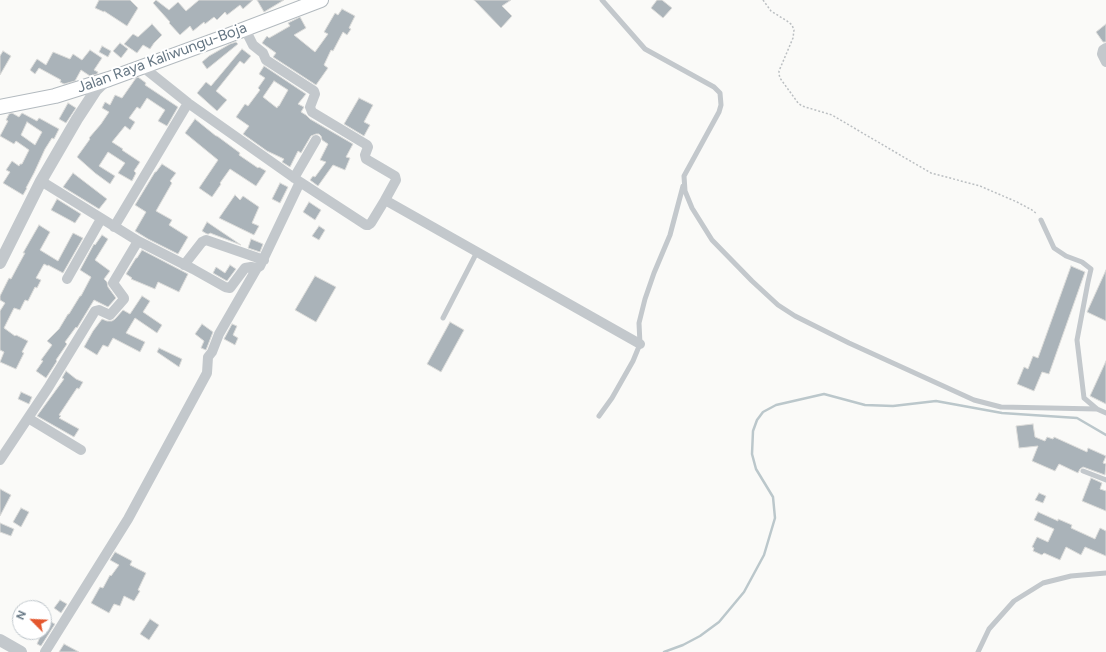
<!DOCTYPE html>
<html>
<head>
<meta charset="utf-8">
<style>
  body { margin:0 }
  #map { position:relative; width:1106px; height:652px; overflow:hidden; background:#fafaf8; font-family:Figtree,sans-serif }
  canvas { display:block }
  .north { position:absolute; left:12px; top:600px; width:40px; height:40px; box-sizing:border-box; background:#fff; border:1px solid #c1c8cd; border-radius:50%; rotate:294deg; font-size:11px; font-weight:700; line-height:16px; text-align:center; color:#657683 }
  .north::after { content:''; display:block; margin:auto; width:14px; height:18px; background:#e4572e; clip-path:polygon(50% 0,100% 100%,50% 72%,0 100%) }
</style>
</head>
<body>
<div id="map">
<canvas width="1106" height="652"></canvas>
<div class="north">N</div>
</div>
<script>
const ctx = document.querySelector('canvas').getContext('2d');
ctx.lineJoin = 'round';
function toPath(rows) {
  const path = new Path2D();
  for (const r of rows) {
    path.moveTo(r[0], r[1]);
    for (let i = 2; i < r.length; i += 2) path.lineTo(r[i], r[i + 1]);
  }
  return path;
}
function stroke(path, color, width, dash) {
  ctx.strokeStyle = color;
  ctx.lineWidth = width;
  ctx.lineCap = dash ? 'butt' : 'round';
  ctx.setLineDash(dash || []);
  ctx.stroke(path);
}
function paint(path, color) {
  ctx.fillStyle = color;
  ctx.fill(path, 'evenodd');
}
function write(font, color, halo, rows, align = 'center') {
  ctx.font = font + ' Figtree,sans-serif';
  ctx.lineWidth = 4;
  ctx.setLineDash([]);
  ctx.textBaseline = 'middle';
  ctx.strokeStyle = halo;
  ctx.fillStyle = color;
  for (const [text, x, y, turn = 0] of rows) {
    ctx.save();
    ctx.translate(x, y);
    ctx.rotate((+turn || 0) * Math.PI / 180);
    ctx.textAlign = isNaN(turn) ? turn : align;
    if (halo) ctx.strokeText(text, 0, 0);
    ctx.fillText(text, 0, 0);
    ctx.restore();
  }
}
const stream = toPath([
  [664,652,683,645,700,636,719,622,744,592,764,555,775,518,773,497,756,469,752,454,753,431,757,420,763,412,776,405,824,394,865,405,893,406,936,401,1002,413,1077,418,1106,435]
]);
const building = toPath([
  [99,0,130,0,138,8,127,26,104,11,104,12,95,8,99,0],
  [156,0,169,10,178,2,186,11,199,0,253,0,243,9,240,5,227,15,225,12,217,20,214,17,205,24,204,22,193,31,190,26,180,35,169,23,170,22,153,3,156,0],
  [257,0,284,0,264,12,257,0],
  [474,0,511,0,502,6,512,16,501,28,474,0],
  [657,0,662,0,672,8,663,18,651,8,657,0],
  [342,9,355,16,349,28,351,29,347,35,343,32,333,51,331,50,324,65,328,68,316,85,273,57,276,53,262,43,267,36,269,38,290,26,288,23,300,17,306,28,294,35,315,52,328,34,324,32,335,13,338,15,342,9],
  [152,24,162,35,154,43,150,49,143,45,137,53,124,44,133,34,138,37,152,24],
  [1106,24,1106,42,1103,42,1096,32,1106,24],
  [236,42,238,44,207,69,202,62,209,56,230,44,236,42],
  [120,43,128,49,121,58,113,51,120,43],
  [102,46,111,51,108,57,99,52,102,46],
  [242,49,251,56,244,64,240,61,216,91,227,100,217,111,197,93,206,82,211,86,242,49],
  [90,50,102,58,94,70,98,72,97,74,90,76,81,70,75,81,64,84,60,82,61,80,39,68,35,74,30,70,37,59,46,65,53,52,70,59,73,54,82,60,90,50],
  [3,51,11,56,0,75,0,56,3,51],
  [264,66,306,94,298,104,304,107,301,112,306,115,310,119,353,144,346,157,350,158,345,170,333,165,318,186,310,180,313,176,315,177,326,162,320,160,328,144,322,140,321,136,319,134,316,134,311,136,301,153,298,151,290,167,282,162,284,159,267,151,243,134,249,126,236,117,245,104,248,106,260,90,258,88,265,78,259,74,264,66],
  [274,81,288,90,279,106,278,106,277,108,263,97,274,81],
  [138,77,146,83,145,85,178,107,167,126,158,121,165,110,147,98,140,109,137,107,129,118,135,122,130,130,125,126,112,142,123,149,122,150,140,162,134,171,136,173,132,181,118,173,125,163,108,152,99,166,115,176,110,184,95,173,77,157,90,139,89,138,101,124,109,112,102,108,105,102,110,105,115,95,122,98,136,78,138,77],
  [359,98,373,105,364,122,370,125,364,136,344,124,359,98],
  [68,103,76,108,66,123,59,119,68,103],
  [12,113,19,117,22,113,37,121,39,118,59,129,54,139,52,138,45,149,34,173,26,188,27,188,23,195,3,183,10,172,6,170,12,161,19,166,20,164,22,164,29,150,16,141,14,144,0,136,8,121,6,120,9,114,12,113],
  [27,122,42,132,35,145,21,135,27,122],
  [195,119,216,136,217,136,240,153,239,155,258,168,259,167,266,171,256,186,230,169,220,183,221,184,212,197,199,188,218,160,185,133,195,119],
  [162,164,176,173,170,181,172,183,156,211,172,220,169,225,188,237,178,254,148,239,135,231,146,212,135,205,155,172,156,172,162,164],
  [73,173,107,199,99,209,63,187,73,173],
  [280,183,288,187,280,203,272,199,280,183],
  [235,195,240,200,243,196,259,207,252,223,259,226,254,235,219,218,235,195],
  [57,199,81,214,75,223,51,210,57,199],
  [309,202,321,210,315,220,303,212,309,202],
  [207,222,241,245,210,233,209,234,207,234,202,231,207,222],
  [39,225,50,232,40,250,58,261,73,233,83,238,63,273,48,265,48,266,44,264,36,278,41,280,37,288,35,287,28,301,25,300,20,310,14,308,4,328,15,336,16,335,28,341,22,352,24,353,16,369,0,362,4,352,0,350,0,311,5,303,0,300,0,296,9,278,11,279,19,264,25,253,23,253,39,225],
  [319,226,325,230,319,240,312,236,319,226],
  [102,235,108,239,95,260,110,271,104,279,107,282,108,287,116,298,108,307,94,300,77,328,76,327,65,342,67,344,56,360,57,361,46,378,36,371,43,361,41,360,52,345,47,341,59,329,68,314,69,314,80,296,81,296,91,277,80,270,94,244,95,245,102,235],
  [251,239,263,244,260,252,248,248,251,239],
  [142,250,188,274,179,292,158,282,155,289,131,279,132,278,126,274,136,258,137,258,142,250],
  [230,265,236,269,227,281,213,273,216,267,225,273,230,265],
  [1071,266,1085,272,1049,374,1042,372,1034,391,1017,384,1024,367,1028,369,1033,356,1038,358,1071,266],
  [1106,270,1106,321,1087,312,1106,270],
  [315,276,336,287,316,322,295,310,315,276],
  [142,296,150,301,143,312,162,325,157,333,135,318,126,333,145,342,140,352,113,338,108,347,103,345,97,355,84,347,93,331,102,319,107,321,112,321,115,319,123,310,130,314,142,296],
  [450,322,464,330,441,372,427,364,450,322],
  [202,324,213,332,206,350,201,348,204,341,195,334,202,324],
  [232,324,237,326,233,335,238,338,235,345,224,339,232,324],
  [159,348,182,359,179,367,157,352,159,348],
  [1106,361,1106,404,1090,396,1106,361],
  [66,371,76,379,83,382,79,389,77,388,59,415,61,416,59,418,79,429,74,437,37,416,64,379,62,378,66,371],
  [21,392,32,397,29,404,18,399,21,392],
  [1033,424,1035,437,1045,441,1047,437,1053,439,1054,437,1087,452,1088,448,1106,456,1103,463,1106,464,1105,475,1083,467,1080,469,1078,473,1059,464,1055,471,1032,461,1038,446,1019,448,1016,426,1033,424],
  [1091,478,1102,483,1100,489,1106,491,1106,511,1082,501,1091,478],
  [0,489,11,495,0,516,0,489],
  [1039,493,1046,496,1043,503,1035,500,1039,493],
  [21,508,29,512,21,527,13,522,21,508],
  [1038,512,1058,521,1058,519,1072,525,1071,528,1095,539,1100,528,1106,531,1106,556,1085,547,1081,555,1066,547,1060,560,1044,553,1042,555,1033,551,1034,548,1032,547,1037,537,1048,542,1054,529,1034,520,1038,512],
  [0,523,14,529,11,536,0,532,0,523],
  [115,552,132,561,130,565,146,573,138,590,140,591,134,601,124,596,120,606,114,604,109,613,91,603,100,587,103,588,110,575,111,576,119,565,110,560,115,552],
  [60,600,67,604,61,613,54,608,60,600],
  [45,619,55,624,41,646,37,644,42,632,44,632,45,619],
  [150,619,159,625,149,640,140,634,150,619],
  [64,644,79,652,59,652,64,644]
]);
const path = toPath([
  [763,0,771,11,787,21,792,25,794,30,793,38,779,71,779,74,780,78,798,103,802,106,832,115,883,145,931,173,980,186,1017,202,1032,210,1037,214]
]);
const service = toPath([
  [602,0,645,49,714,87,720,93,721,105,719,112,684,176,685,191,692,208,712,240,752,281,778,305,795,316,849,343,974,400,1001,407,1097,409,1106,413],
  [1041,220,1054,248,1066,256,1082,262,1091,269,1088,282,1077,340,1084,398,1097,409],
  [443,318,477,252],
  [599,416,612,398,633,361,640,344,639,323,645,299,654,273,670,235,683,186],
  [1083,471,1106,480],
  [978,652,989,629,1014,601,1043,583,1071,576,1106,573]
]);
const minor = toPath([
  [245,29,253,45,263,53,266,60,314,91,315,94,310,107,312,112,367,145,368,147,365,155,366,159,395,176,396,180,385,200],
  [1106,48,1103,50,1102,54,1106,62],
  [294,178,316,140],
  [41,181,138,241,193,269,225,287,230,288,245,268,251,267,257,268,260,266,300,182,188,103,143,67],
  [300,182,366,225,368,225,371,223,385,200,640,344],
  [114,227,188,103],
  [184,265,202,242,206,240,264,260],
  [67,279,101,219],
  [28,418,81,450],
  [0,460,48,388,95,311,99,310,110,315,124,299,124,298,113,283,138,241],
  [45,652,128,519,207,373,208,357,212,352,219,334,257,268]
]);
const tertiary = toPath([
  [0,263,41,181,77,119,96,90,100,86,107,80],
  [0,640,21,652]
]);
const secondary = toPath([
  [0,107,55,96,109,79,224,37,321,0]
]);
const streetNames = [
  ["Jalan Raya Kaliwungu-Boja",162,58,-20]
];
stroke(stream, '#bbc7cb', 2.5);
paint(building, '#aab3b9');
stroke(building, '#dcdcda', 1);
stroke(secondary, '#b3babf', 16);
stroke(path, '#bbbfc2', 1.5, [2, 2]);
stroke(service, '#c3c8cc', 5);
stroke(minor, '#c3c8cc', 10);
stroke(tertiary, '#c3c8cc', 12);
stroke(secondary, '#fff', 14);
write('15px', '#657683', '#fff', streetNames);
</script>
</body>
</html>
